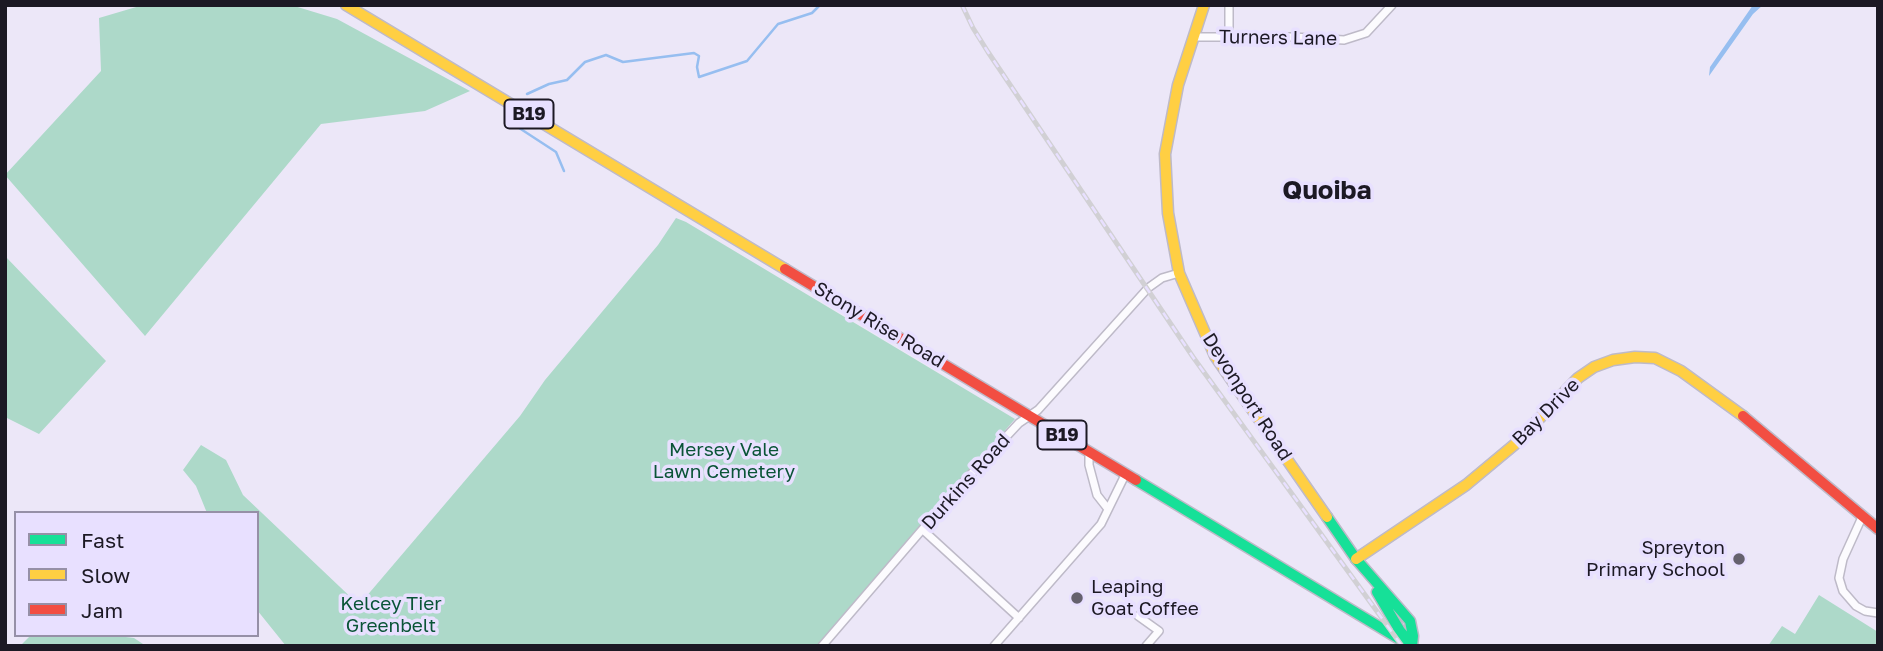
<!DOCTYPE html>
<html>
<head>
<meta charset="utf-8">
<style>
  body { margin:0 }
  #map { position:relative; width:1883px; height:651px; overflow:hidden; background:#ece7f8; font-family:"Golos Text",sans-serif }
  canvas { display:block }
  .frame { position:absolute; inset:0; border:7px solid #1c1924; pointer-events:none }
  .legend { position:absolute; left:14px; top:511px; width:245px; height:126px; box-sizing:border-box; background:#e8e0ff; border:2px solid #9690a7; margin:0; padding:9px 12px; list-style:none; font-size:21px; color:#1c1924 }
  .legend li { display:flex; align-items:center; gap:14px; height:35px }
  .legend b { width:35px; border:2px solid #9690a7 }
</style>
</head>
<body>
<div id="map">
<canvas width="1883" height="651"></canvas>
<div class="frame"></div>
<ul class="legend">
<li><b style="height:9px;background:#16e098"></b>Fast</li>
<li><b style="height:9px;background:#ffcf43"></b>Slow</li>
<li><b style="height:9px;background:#f24e42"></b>Jam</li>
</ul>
</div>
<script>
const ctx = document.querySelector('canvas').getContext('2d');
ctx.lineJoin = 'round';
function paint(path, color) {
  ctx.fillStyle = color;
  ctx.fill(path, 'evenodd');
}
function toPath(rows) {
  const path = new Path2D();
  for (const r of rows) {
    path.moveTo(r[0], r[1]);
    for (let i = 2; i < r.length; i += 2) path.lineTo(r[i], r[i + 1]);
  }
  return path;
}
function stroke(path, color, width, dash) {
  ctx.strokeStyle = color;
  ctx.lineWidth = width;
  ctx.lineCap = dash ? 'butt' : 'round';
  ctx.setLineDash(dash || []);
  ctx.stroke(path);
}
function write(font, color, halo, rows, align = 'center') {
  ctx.font = font + ' "Golos Text",sans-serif';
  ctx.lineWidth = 7;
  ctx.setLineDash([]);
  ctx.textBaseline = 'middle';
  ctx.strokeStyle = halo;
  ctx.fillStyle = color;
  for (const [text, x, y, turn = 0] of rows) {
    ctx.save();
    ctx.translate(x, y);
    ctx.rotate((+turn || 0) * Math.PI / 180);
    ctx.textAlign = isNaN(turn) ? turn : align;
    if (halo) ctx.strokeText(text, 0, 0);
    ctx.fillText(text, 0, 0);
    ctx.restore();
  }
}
const green = toPath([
  [143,5,291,5,337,19,470,91,425,111,321,124,145,336,5,175,101,71,99,18],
  [676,218,686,222,1015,419,817,646,286,646,257,610,257,513,207,513,196,486,183,470,201,445,226,460,243,495,359,605,520,416,545,380,658,245],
  [5,256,106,361,39,434,5,417],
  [1819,595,1878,632,1878,646,1768,646,1782,626,1795,634],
  [31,635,109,635,134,638,146,646,20,646]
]);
const water = toPath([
  [1753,5,1763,5,1753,14,1709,76,1710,67]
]);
const stream = toPath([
  [527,94,549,84,567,80,585,62,606,55,623,62,694,53,699,56,697,67,699,77,747,61,778,24,812,13,820,5],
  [510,122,556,152,564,171]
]);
const street = toPath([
  [1194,37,1293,37,1344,40,1366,33,1392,5],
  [1229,38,1229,5],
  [1089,451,1089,465,1097,495,1108,509],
  [1863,515,1843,559,1839,578,1843,591,1856,606,1865,611,1878,613],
  [923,530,1019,618],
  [1138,616,1159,631,1146,646],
  [822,646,958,488,1019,423,1038,410,1148,288,1162,278,1179,273],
  [994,646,1101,524,1126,473]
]);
const fast = toPath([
  [1136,480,1411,646],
  [1327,517,1356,559,1410,621,1413,636,1412,646],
  [1377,592,1400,631,1411,644]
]);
const slow = toPath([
  [346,5,785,269],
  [1204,5,1178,85,1165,154,1168,213,1179,273,1215,356,1327,517],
  [1356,559,1466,485,1514,445,1578,378,1594,367,1613,360,1635,357,1655,358,1681,371,1743,416]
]);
const jam = toPath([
  [785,269,1136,480],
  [1743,416,1878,529]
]);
const rail = toPath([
  [962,5,973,28,988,52,1193,357,1402,646]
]);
const markers = [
  [1739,559,7,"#65616e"],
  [1077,598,7,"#65616e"]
];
const shields = [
  [529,114,49],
  [1062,435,49]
];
const shieldNames = [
  ["B19",529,114],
  ["B19",1062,435]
];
const streetNames = [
  ["Turners Lane",1278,38,1],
  ["Stony Rise Road",879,325,31],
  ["Devonport Road",1247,397,57],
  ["Bay Drive",1546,412,-45],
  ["Durkins Road",966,482,-48]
];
const parkNames = [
  ["Mersey Vale",724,450],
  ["Lawn Cemetery",724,472],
  ["Kelcey Tier",391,604],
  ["Greenbelt",391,626]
];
const poiNames = [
  ["Spreyton",1725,548],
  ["Primary School",1725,570],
  ["Leaping",1091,587,"left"],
  ["Goat Coffee",1091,609,"left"]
];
const districtNames = [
  ["Quoiba",1327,191]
];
paint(green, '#add9c9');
paint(water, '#96bef0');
stroke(stream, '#96bef0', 2.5);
stroke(street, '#bebac8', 10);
stroke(fast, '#bebac8', 13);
stroke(slow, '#bebac8', 13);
stroke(jam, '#bebac8', 13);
stroke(street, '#fcfbfe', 7);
stroke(fast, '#16e098', 10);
stroke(slow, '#ffcf43', 10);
stroke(jam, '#f24e42', 10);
stroke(rail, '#d1d0d4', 5);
stroke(rail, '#e8e0ff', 2.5, [8]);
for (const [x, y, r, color] of markers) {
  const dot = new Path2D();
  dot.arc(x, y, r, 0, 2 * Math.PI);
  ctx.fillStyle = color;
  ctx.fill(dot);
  stroke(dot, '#e8e0ff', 2.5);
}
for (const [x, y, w] of shields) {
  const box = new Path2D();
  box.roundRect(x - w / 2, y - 14.5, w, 29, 5);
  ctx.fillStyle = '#e8e0ff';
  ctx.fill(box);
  stroke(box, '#1c1924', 2);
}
write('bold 18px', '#1c1924', null, shieldNames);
write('19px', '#1c1924', '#e8e0ff', streetNames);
write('19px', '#0a5437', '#e8e0ff', parkNames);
write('19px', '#1c1924', '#e8e0ff', poiNames, 'right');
write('bold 26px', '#1c1924', '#e8e0ff', districtNames);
</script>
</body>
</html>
